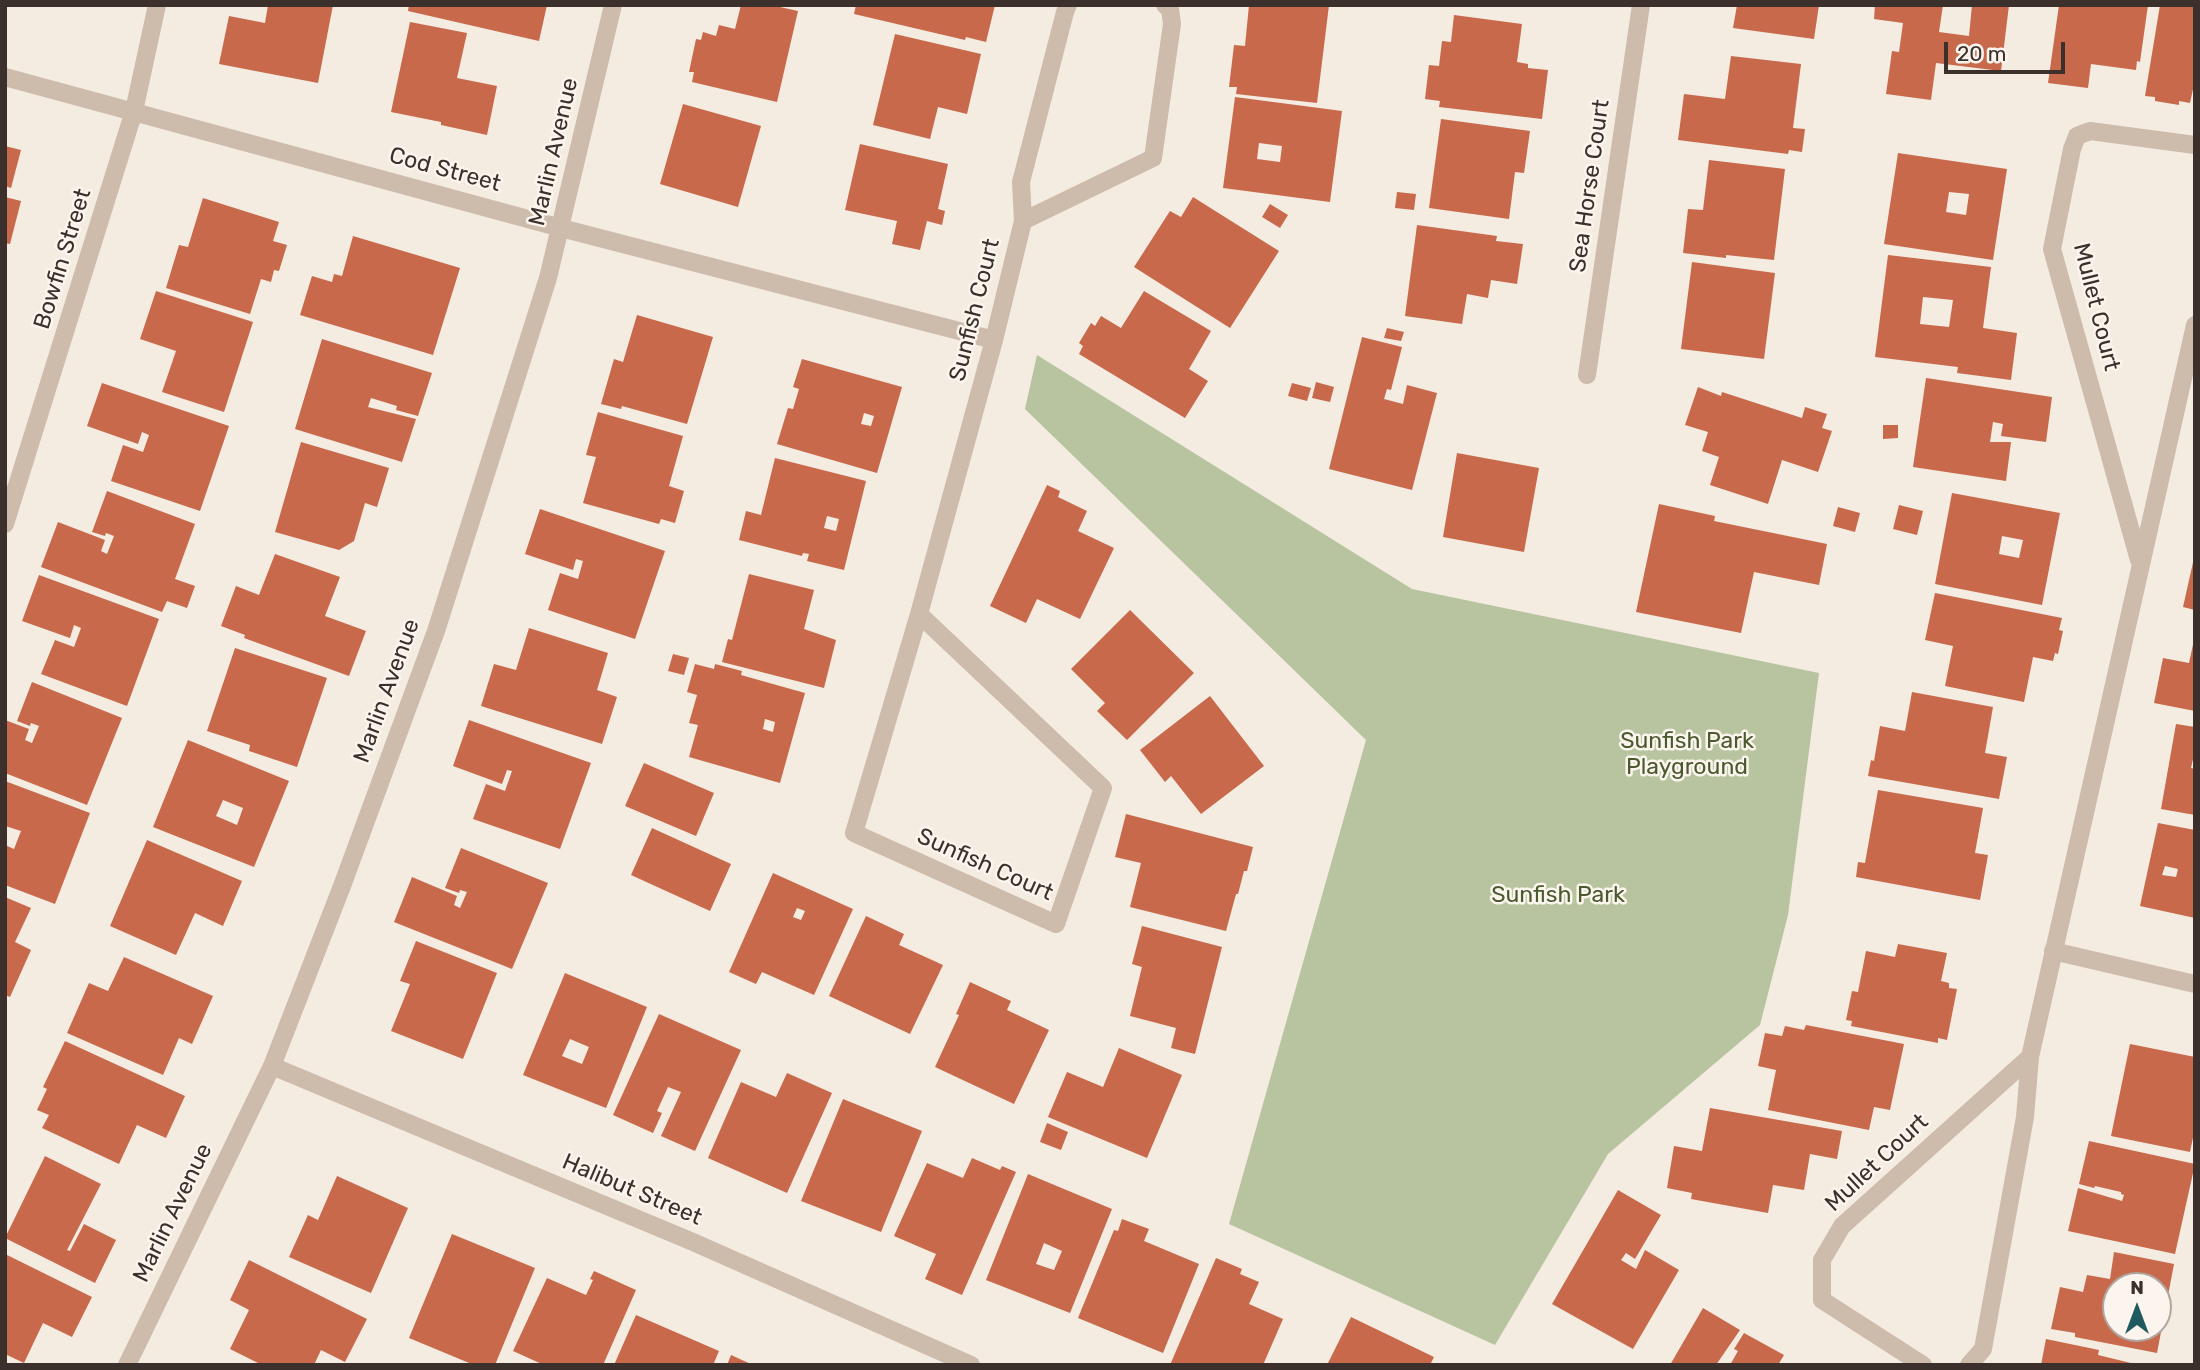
<!DOCTYPE html>
<html>
<head>
<meta charset="utf-8">
<style>
  body { margin:0 }
  #map { position:relative; width:2200px; height:1370px; overflow:hidden; background:#f4ebe1; font-family:Rubik,sans-serif }
  canvas { display:block }
  .frame { position:absolute; inset:0; border:7px solid #3b302b; pointer-events:none }
  .north { position:absolute; left:2102px; top:1272px; width:70px; height:70px; box-sizing:border-box; background:#fbf5ee; border:2px solid #aea6a0; border-radius:50%; rotate:0deg; font-size:19px; font-weight:700; line-height:28px; text-align:center; color:#3b302b }
  .north::after { content:''; display:block; margin:auto; width:24px; height:32px; background:#1f5a5e; clip-path:polygon(50% 0,100% 100%,50% 72%,0 100%) }
  .scale { position:absolute; left:1944px; top:42px; width:121px; height:32px; box-sizing:border-box; border:4px solid #3b302b; border-top:0; padding-left:9px; font-size:21px; line-height:24px; white-space:nowrap; color:#3b302b; -webkit-text-stroke:5px #fbf5ee; paint-order:stroke }
</style>
</head>
<body>
<div id="map">
<canvas width="2200" height="1370"></canvas>
<div class="frame"></div>
<div class="north">N</div>
<div class="scale">20 m</div>
</div>
<script>
const ctx = document.querySelector('canvas').getContext('2d');
ctx.lineJoin = 'round';
function paint(path, color) {
  ctx.fillStyle = color;
  ctx.fill(path, 'evenodd');
}
function toPath(rows) {
  const path = new Path2D();
  for (const r of rows) {
    path.moveTo(r[0], r[1]);
    for (let i = 2; i < r.length; i += 2) path.lineTo(r[i], r[i + 1]);
  }
  return path;
}
function stroke(path, color, width, dash) {
  ctx.strokeStyle = color;
  ctx.lineWidth = width;
  ctx.lineCap = dash ? 'butt' : 'round';
  ctx.setLineDash(dash || []);
  ctx.stroke(path);
}
function write(font, color, halo, rows, align = 'center') {
  ctx.font = font + ' Rubik,sans-serif';
  ctx.lineWidth = 5;
  ctx.setLineDash([]);
  ctx.textBaseline = 'middle';
  ctx.strokeStyle = halo;
  ctx.fillStyle = color;
  for (const [text, x, y, turn = 0] of rows) {
    ctx.save();
    ctx.translate(x, y);
    ctx.rotate((+turn || 0) * Math.PI / 180);
    ctx.textAlign = isNaN(turn) ? turn : align;
    if (halo) ctx.strokeText(text, 0, 0);
    ctx.fillText(text, 0, 0);
    ctx.restore();
  }
}
const green = toPath([
  [1037,355,1412,589,1819,673,1788,915,1760,1025,1608,1154,1495,1345,1229,1224,1366,740,1025,409]
]);
const building = toPath([
  [268,5,333,5,318,83,219,64,229,16,265,23],
  [409,5,547,5,539,41,408,11],
  [741,5,771,5,798,11,777,102,692,82,694,72,689,72,696,39,701,40,703,32,716,36,719,25,735,29],
  [856,5,995,5,986,42,966,37,965,40,854,14],
  [1249,5,1329,5,1317,103,1236,94,1237,87,1229,87,1234,45,1245,46],
  [1737,5,1819,5,1814,39,1733,28],
  [1875,5,1943,5,1939,32,1969,36,1972,5,2009,5,2001,71,1936,63,1931,100,1886,94,1892,51,1899,52,1903,23,1874,19],
  [2059,5,2148,5,2140,62,2137,61,2136,70,2091,64,2088,88,2048,83],
  [2160,5,2195,5,2195,80,2190,103,2179,101,2179,105,2155,101,2155,97,2145,96],
  [1454,15,1522,24,1517,62,1528,64,1528,68,1548,70,1542,119,1439,107,1440,101,1425,99,1429,65,1439,66,1442,41,1451,42],
  [410,22,467,33,457,78,497,86,487,135,441,125,441,122,391,112],
  [895,34,981,54,967,114,938,107,930,139,873,125],
  [1731,56,1801,64,1793,128,1805,129,1802,152,1789,150,1788,154,1678,140,1684,94,1725,99],
  [1235,97,1342,111,1330,202,1223,188],
  [1259,143,1282,146,1280,162,1257,159],
  [683,104,761,126,738,207,660,184],
  [1441,119,1530,131,1524,173,1515,172,1509,219,1429,208],
  [860,144,948,164,938,209,945,211,942,225,927,221,920,250,892,244,897,221,845,210],
  [5,146,21,150,11,188,5,186],
  [1898,153,2007,169,1993,260,1884,244],
  [1949,192,1969,194,1966,215,1946,212],
  [1709,160,1785,169,1774,260,1726,255,1726,258,1683,253,1688,209,1703,210],
  [1397,192,1416,194,1414,210,1395,208],
  [5,197,21,201,10,244,5,243],
  [1193,197,1279,251,1230,328,1134,267,1170,211,1181,217],
  [203,198,279,222,273,241,287,245,279,271,274,270,271,282,261,279,250,314,166,288,179,245,188,247],
  [1270,204,1288,215,1280,228,1262,217],
  [1417,225,1497,236,1496,241,1523,244,1517,284,1491,280,1488,298,1467,294,1462,324,1405,316],
  [353,236,460,268,433,355,300,315,312,276,332,282,334,274,342,276],
  [1888,255,1991,267,1983,328,2017,333,2011,380,1957,373,1958,367,1875,357],
  [1923,297,1953,300,1949,327,1920,324],
  [1692,262,1775,273,1764,359,1681,349],
  [156,291,253,322,224,412,162,392,176,351,140,339],
  [1144,291,1211,331,1189,369,1208,381,1185,418,1079,354,1083,346,1079,343,1091,323,1095,326,1101,316,1121,328],
  [637,315,713,337,687,424,622,406,621,409,601,404,614,359,623,362],
  [1387,328,1404,332,1401,341,1384,338],
  [1362,337,1402,347,1391,390,1387,389,1384,399,1403,404,1407,385,1437,393,1412,490,1329,469],
  [322,339,432,373,418,416,396,410,397,406,371,398,368,407,416,419,402,462,295,429],
  [802,359,902,387,877,473,777,444,788,408,793,409,799,389,793,387],
  [864,413,874,416,871,426,861,424],
  [1926,378,2052,397,2046,442,2001,436,2003,424,1993,422,1990,442,2011,442,2006,481,1913,467],
  [1316,382,1334,387,1330,402,1312,398],
  [102,383,229,426,200,511,111,481,123,445,143,452,149,435,142,432,138,444,87,426],
  [1292,383,1311,388,1307,401,1288,396],
  [1698,387,1721,396,1722,392,1802,418,1805,407,1827,414,1822,428,1832,431,1818,472,1782,460,1768,504,1710,485,1719,457,1702,451,1708,432,1685,425],
  [598,412,683,436,669,486,684,491,675,523,661,519,659,524,583,503,596,457,586,455],
  [1883,425,1898,425,1898,438,1883,439],
  [301,442,389,468,377,507,365,503,354,541,339,550,275,532],
  [1457,453,1539,468,1524,552,1443,537],
  [775,458,866,481,844,570,807,561,809,554,803,553,802,556,739,540,746,511,761,515],
  [827,516,839,519,836,531,824,528],
  [1047,485,1060,491,1058,497,1087,511,1078,531,1114,548,1080,619,1037,599,1026,623,990,606],
  [107,491,195,524,175,579,195,586,187,608,167,601,162,612,41,567,58,522,105,540,101,551,107,554,114,536,106,533,105,536,92,532],
  [1952,493,2060,513,2042,605,1935,584],
  [2002,536,2023,540,2019,558,1999,554],
  [1659,504,1715,516,1714,521,1827,544,1819,585,1754,572,1741,633,1636,612],
  [1899,505,1923,511,1917,535,1893,529],
  [1838,507,1860,513,1855,532,1833,526],
  [540,509,665,551,635,639,548,610,560,573,578,579,583,561,576,559,573,570,525,554],
  [275,554,340,577,325,616,366,631,349,676,244,638,245,635,221,626,236,586,259,595],
  [2194,558,2195,559,2195,610,2183,607],
  [749,574,814,590,804,629,836,640,824,688,722,662,728,639,732,640],
  [39,575,159,619,127,706,41,674,55,640,74,647,81,628,74,625,70,638,22,621],
  [1935,593,2062,618,2059,630,2063,631,2058,654,2055,653,2053,661,2033,657,2024,702,1945,686,1953,646,1925,640],
  [1130,610,1194,673,1127,740,1097,711,1105,703,1071,669],
  [529,628,608,653,597,690,617,697,602,744,481,706,494,664,516,670],
  [2194,640,2195,711,2154,703,2163,658,2189,663],
  [235,648,327,678,297,767,249,751,250,745,207,731],
  [673,654,689,658,684,675,668,671],
  [695,664,714,669,715,664,742,671,741,675,805,693,780,783,689,757,698,725,689,723,697,695,687,692],
  [765,719,775,722,773,732,763,729],
  [32,682,122,718,87,805,5,773,5,720,29,729,25,740,32,743,39,726,31,723,30,726,17,721],
  [1912,692,1993,707,1985,753,2007,757,1999,799,1868,776,1871,760,1874,761,1880,726,1905,731],
  [1210,696,1264,766,1201,814,1171,776,1165,782,1140,750],
  [469,720,591,763,560,849,473,819,486,784,505,791,512,771,507,770,502,784,453,766],
  [2176,724,2195,727,2195,759,2193,759,2191,768,2195,769,2195,815,2161,809],
  [188,740,289,781,254,867,153,827],
  [223,800,243,808,237,825,216,816],
  [644,763,714,793,696,836,625,806],
  [5,781,90,813,55,904,5,885,5,845,14,849,21,831,5,826],
  [1878,790,1983,808,1975,853,1988,855,1980,900,1856,877,1858,862,1865,863],
  [1126,814,1253,847,1247,871,1244,871,1238,894,1236,894,1226,931,1130,907,1141,863,1115,857],
  [2158,823,2195,830,2195,918,2140,906],
  [2165,866,2178,869,2176,877,2162,875],
  [652,828,731,864,710,911,631,875],
  [147,840,242,881,223,926,195,913,176,955,110,926],
  [461,848,548,883,512,969,394,922,412,877,457,896,454,905,460,908,467,892,460,890,459,893,445,888],
  [773,873,853,909,814,995,762,972,756,984,729,972],
  [797,908,805,911,801,920,793,917],
  [5,897,31,908,15,942,31,950,10,997,5,995],
  [866,916,904,934,899,945,943,965,910,1034,829,996],
  [1142,926,1222,947,1195,1054,1171,1048,1176,1028,1130,1016,1142,967,1132,964],
  [416,941,497,973,463,1059,391,1031,410,984,400,981],
  [1898,944,1947,953,1941,981,1949,983,1949,988,1957,989,1947,1040,1938,1038,1938,1043,1851,1026,1852,1021,1846,1020,1852,991,1858,992,1866,951,1895,957],
  [124,957,213,996,192,1044,179,1038,163,1075,67,1033,89,983,108,991],
  [565,973,647,1007,606,1108,523,1075],
  [570,1039,589,1047,582,1064,562,1056],
  [970,982,1011,1001,1007,1010,1049,1030,1014,1104,935,1067,959,1015,956,1014],
  [659,1014,741,1050,695,1151,661,1136,681,1092,668,1087,657,1111,662,1113,653,1133,613,1115],
  [1806,1025,1904,1044,1890,1110,1874,1107,1869,1130,1768,1110,1776,1070,1758,1066,1765,1033,1782,1036,1785,1026,1804,1030],
  [65,1041,185,1096,166,1138,137,1125,119,1164,42,1128,49,1115,37,1110,47,1089,43,1087],
  [2130,1044,2195,1057,2195,1128,2190,1152,2111,1136],
  [1119,1048,1182,1075,1147,1158,1048,1117,1067,1072,1103,1087],
  [787,1073,832,1093,787,1193,708,1158,741,1082,776,1097],
  [843,1099,922,1131,881,1232,801,1201],
  [1710,1108,1842,1131,1837,1159,1810,1154,1804,1190,1773,1185,1768,1213,1691,1199,1692,1193,1667,1188,1674,1146,1702,1151],
  [1047,1123,1068,1132,1061,1150,1040,1142],
  [2089,1141,2195,1164,2175,1254,2068,1231,2078,1188,2122,1201,2124,1195,2121,1194,2121,1192,2095,1186,2094,1188,2079,1184],
  [45,1156,101,1184,67,1250,70,1251,84,1224,116,1240,95,1283,5,1238],
  [972,1158,1000,1170,1002,1166,1016,1172,962,1295,925,1279,936,1254,894,1236,927,1163,963,1178],
  [1028,1174,1112,1209,1070,1313,986,1280],
  [1044,1243,1062,1251,1054,1270,1036,1264],
  [337,1176,408,1208,371,1293,289,1257,308,1215,318,1220],
  [1618,1190,1661,1215,1635,1259,1626,1253,1621,1260,1636,1269,1645,1250,1679,1270,1633,1349,1552,1304],
  [1122,1219,1149,1229,1144,1241,1199,1264,1163,1353,1078,1318,1114,1230,1118,1231],
  [452,1234,535,1268,495,1365,474,1365,409,1338],
  [2114,1252,2174,1264,2157,1353,2075,1337,2075,1333,2051,1329,2060,1287,2083,1292,2087,1275,2110,1279],
  [2116,1286,2158,1286,2158,1328,2116,1328],
  [5,1254,92,1297,72,1337,43,1323,24,1363,5,1354],
  [1216,1258,1242,1269,1240,1274,1259,1282,1249,1304,1283,1319,1263,1365,1170,1365],
  [249,1260,367,1319,345,1362,321,1350,314,1365,262,1365,230,1349,249,1310,230,1300],
  [594,1271,636,1290,603,1365,544,1365,513,1351,547,1278,586,1295,593,1280,590,1279],
  [1703,1308,1740,1330,1716,1365,1670,1365],
  [636,1315,719,1351,713,1365,614,1365],
  [1351,1317,1434,1357,1430,1365,1327,1365],
  [1744,1333,1784,1355,1778,1365,1730,1365,1738,1351,1734,1349],
  [2046,1339,2099,1350,2098,1355,2139,1365,2041,1365],
  [731,1355,753,1365,727,1365]
]);
const minor = toPath([
  [1068,5,1065,12,1021,182,1023,221,1153,158,1172,24,1170,9,1165,5],
  [5,77,561,228,994,340],
  [1587,375,1641,5],
  [5,524,134,111,157,5],
  [2139,560,2052,249,2072,149,2077,136,2090,131,2195,145],
  [919,614,1103,788,1056,924,854,833,919,614,994,340,1023,221],
  [2053,951,2195,984],
  [272,1066,693,1242,971,1365],
  [127,1365,272,1066,342,886,436,631,548,278,613,5],
  [1923,1365,1822,1300,1822,1260,1842,1226,2030,1057],
  [1969,1365,1983,1349,2025,1117,2030,1057,2195,325]
]);
const streetNames = [
  ["Marlin Avenue",554,152,-77],
  ["Cod Street",445,170,15],
  ["Sea Horse Court",1590,186,-82],
  ["Bowfin Street",63,259,-73],
  ["Mullet Court",2096,307,76],
  ["Sunfish Court",975,310,-76],
  ["Marlin Avenue",387,691,-70],
  ["Sunfish Court",985,865,24],
  ["Mullet Court",1877,1163,-43],
  ["Halibut Street",632,1190,23],
  ["Marlin Avenue",173,1213,-64]
];
const parkNames = [
  ["Sunfish Park",1687,741],
  ["Playground",1687,767],
  ["Sunfish Park",1558,895]
];
paint(green, '#b8c4a0');
paint(building, '#c8694b');
stroke(minor, '#cdbbac', 18);
write('23px', '#3b302b', '#fbf5ee', streetNames);
write('23px', '#4a5a2e', '#fbf5ee', parkNames);
</script>
</body>
</html>
